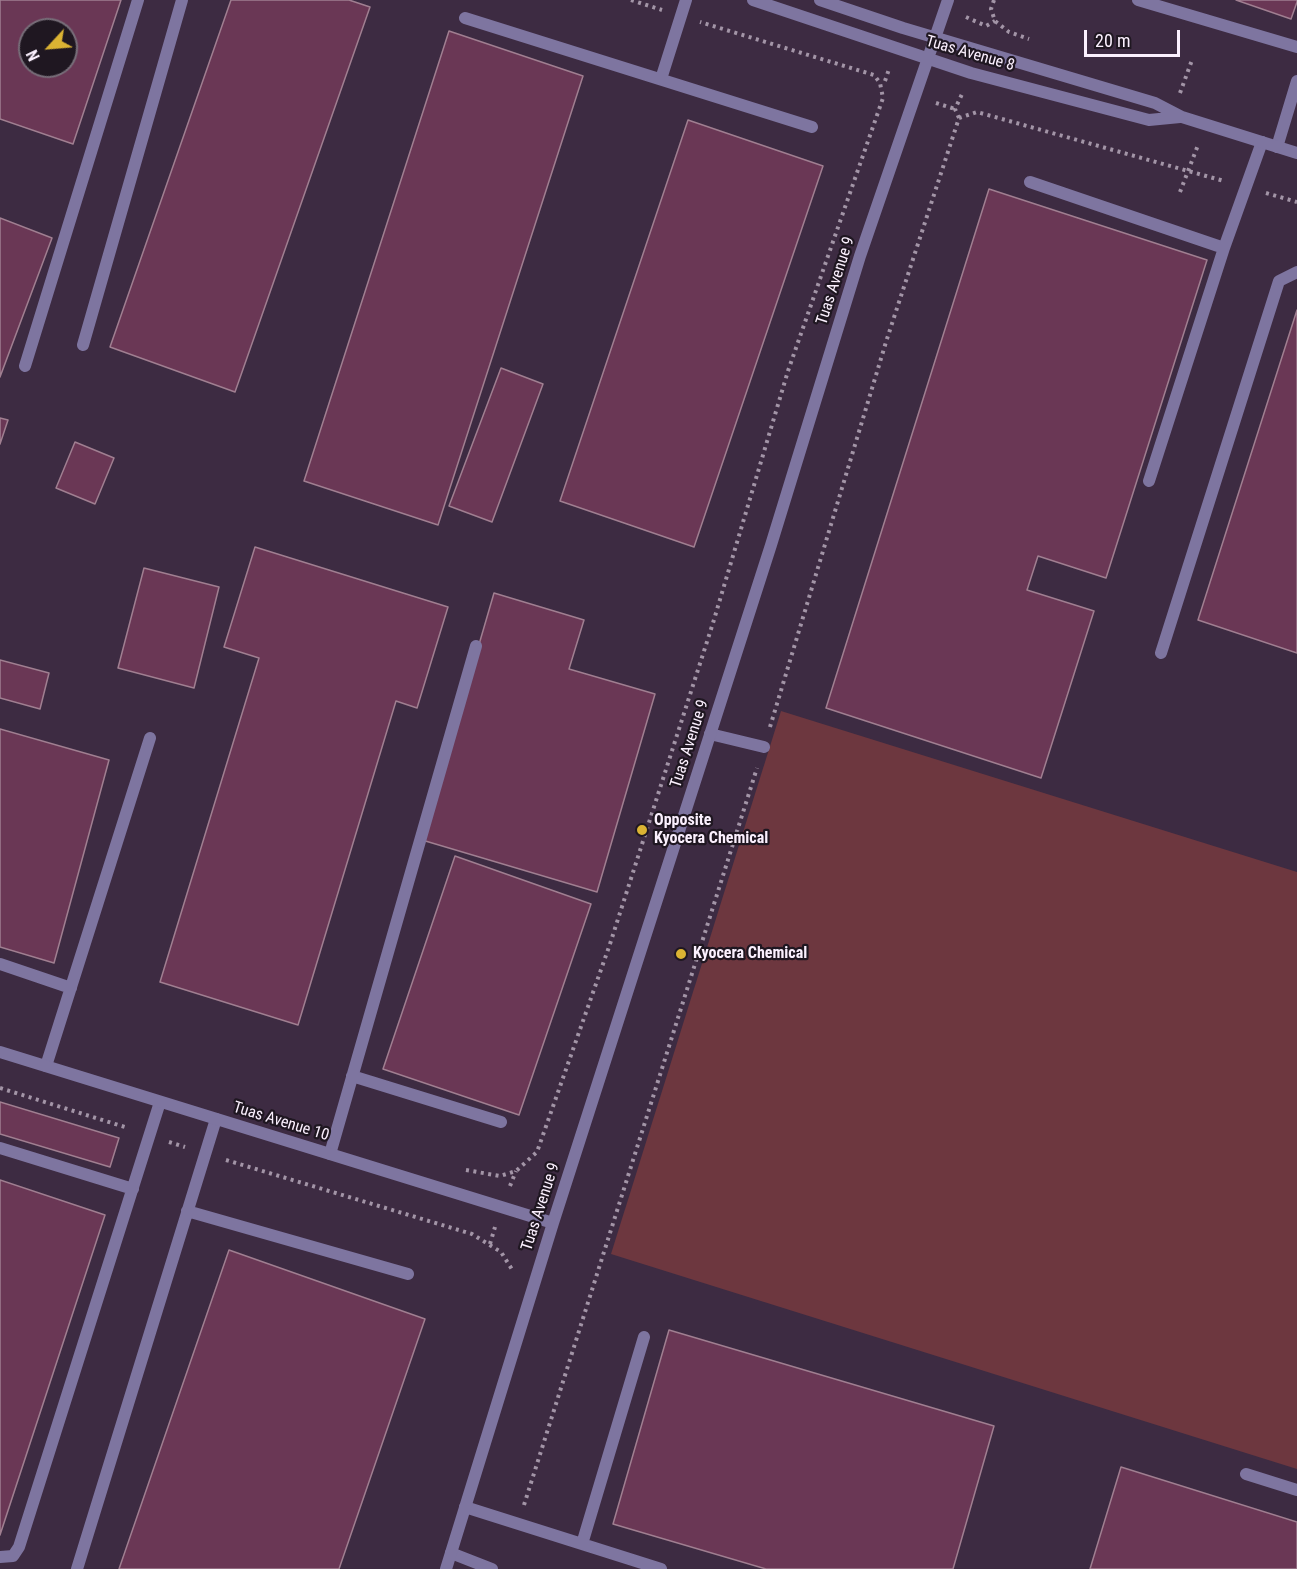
<!DOCTYPE html>
<html>
<head>
<meta charset="utf-8">
<style>
  body { margin:0 }
  #map { position:relative; width:1297px; height:1569px; overflow:hidden; background:#3d2b42; font-family:"Roboto Condensed",sans-serif }
  canvas { display:block }
  .north { position:absolute; left:18px; top:18px; width:60px; height:60px; box-sizing:border-box; background:#1f1721; border:2px solid #776e79; border-radius:50%; rotate:244deg; font-size:16px; font-weight:700; line-height:24px; text-align:center; color:#fbf0fe }
  .north::after { content:''; display:block; margin:auto; width:21px; height:27px; background:#dbb333; clip-path:polygon(50% 0,100% 100%,50% 72%,0 100%) }
  .scale { position:absolute; left:1084px; top:30px; width:96px; height:27px; box-sizing:border-box; border:3px solid #fbf0fe; border-top:0; padding-left:8px; font-size:18px; line-height:21px; white-space:nowrap; color:#fbf0fe; -webkit-text-stroke:4px #1f1721; paint-order:stroke }
</style>
</head>
<body>
<div id="map">
<canvas width="1297" height="1569"></canvas>
<div class="north">N</div>
<div class="scale">20 m</div>
</div>
<script>
const ctx = document.querySelector('canvas').getContext('2d');
ctx.lineJoin = 'round';
function paint(path, color) {
  ctx.fillStyle = color;
  ctx.fill(path, 'evenodd');
}
function toPath(rows) {
  const path = new Path2D();
  for (const r of rows) {
    path.moveTo(r[0], r[1]);
    for (let i = 2; i < r.length; i += 2) path.lineTo(r[i], r[i + 1]);
  }
  return path;
}
function stroke(path, color, width, dash) {
  ctx.strokeStyle = color;
  ctx.lineWidth = width;
  ctx.lineCap = dash ? 'butt' : 'round';
  ctx.setLineDash(dash || []);
  ctx.stroke(path);
}
function write(font, color, halo, rows, align = 'center') {
  ctx.font = font + ' "Roboto Condensed",sans-serif';
  ctx.lineWidth = 4.5;
  ctx.setLineDash([]);
  ctx.textBaseline = 'middle';
  ctx.strokeStyle = halo;
  ctx.fillStyle = color;
  for (const [text, x, y, turn = 0] of rows) {
    ctx.save();
    ctx.translate(x, y);
    ctx.rotate((+turn || 0) * Math.PI / 180);
    ctx.textAlign = isNaN(turn) ? turn : align;
    if (halo) ctx.strokeText(text, 0, 0);
    ctx.fillText(text, 0, 0);
    ctx.restore();
  }
}
const green = toPath([
  [781,711,1297,872,1297,1469,611,1254]
]);
const building = toPath([
  [0,0,121,0,73,144,0,119,0,0],
  [30,30,66,30,66,66,30,66,30,30],
  [231,0,349,0,370,7,235,392,110,347,231,0],
  [1236,0,1297,0,1297,2,1291,19,1236,0],
  [449,31,583,76,438,525,304,481,449,31],
  [688,120,823,166,694,547,560,501,688,120],
  [989,189,1207,260,1106,578,1038,556,1027,590,1094,611,1041,778,826,708,989,189],
  [0,218,52,238,0,377,0,218],
  [1297,310,1297,653,1198,620,1297,310],
  [501,368,543,384,492,522,449,506,501,368],
  [0,418,8,420,0,444,0,418],
  [75,442,114,458,95,504,56,488,75,442],
  [255,547,448,607,417,708,396,701,298,1025,160,982,259,658,224,647,255,547],
  [144,568,219,587,194,688,118,668,144,568],
  [494,593,584,620,569,669,655,694,597,892,422,840,494,593],
  [0,660,49,673,40,709,0,698,0,660],
  [0,729,109,760,54,963,0,947,0,729],
  [455,856,591,904,519,1115,383,1069,455,856],
  [0,1102,119,1138,110,1167,0,1134,0,1102],
  [0,1180,105,1215,0,1535,0,1180],
  [229,1250,425,1319,339,1569,119,1569,229,1250],
  [669,1330,994,1426,953,1569,766,1569,613,1524,669,1330],
  [1121,1467,1297,1522,1297,1569,1090,1569,1121,1467]
]);
const path = toPath([
  [631,0,662,10],
  [994,0,991,9,995,21,1009,32,1029,39],
  [966,17,986,26,995,21],
  [885,81,889,69],
  [1180,93,1192,60],
  [936,103,955,109],
  [959,118,955,109,962,94],
  [1180,192,1198,145],
  [1266,193,1297,202],
  [770,727,886,342,959,118,977,112,1224,181],
  [0,1088,128,1128],
  [169,1142,185,1147],
  [226,1160,472,1234,501,1252,513,1271],
  [466,1170,500,1176,516,1171,537,1152,610,944,713,623,788,371,883,98,880,83,874,75,700,22],
  [510,1186,516,1171],
  [490,1244,495,1227],
  [524,1505,757,768]
]);
const lane = toPath([
  [1138,0,1297,47],
  [465,18,812,127],
  [661,79,686,0],
  [1277,147,1297,81],
  [1030,182,1224,248],
  [83,345,182,0],
  [25,366,138,0],
  [1149,481,1224,248,1262,142],
  [1161,653,1279,281,1297,272],
  [710,734,764,747],
  [0,964,71,988],
  [46,1066,150,738],
  [352,1076,501,1122],
  [0,1148,133,1189],
  [330,1154,476,646],
  [187,1211,408,1274],
  [1246,1474,1297,1490],
  [465,1507,661,1569],
  [582,1544,644,1337],
  [451,1553,492,1569],
  [0,1557,13,1556,19,1547,160,1102],
  [77,1569,216,1119]
]);
const street = toPath([
  [753,0,971,73,1149,120,1180,117],
  [820,0,903,28,1155,103,1182,117,1297,153],
  [0,1052,553,1223],
  [446,1569,553,1223,771,545,860,256,948,0]
]);
const markers = [
  [642,830,6,"#dbb333"],
  [681,954,6,"#dbb333"]
];
const streetNames = [
  ["Tuas Avenue 8",970,54,16],
  ["Tuas Avenue 9",836,281,-72],
  ["Tuas Avenue 9",690,744,-72],
  ["Tuas Avenue 10",281,1122,17],
  ["Tuas Avenue 9",541,1207,-72]
];
const poiNames = [
  ["Opposite",654,821],
  ["Kyocera Chemical",654,839],
  ["Kyocera Chemical",693,954]
];
paint(green, '#6d373f');
paint(building, '#6a3755');
stroke(building, '#a07f91', 1.5);
stroke(path, '#a395a7', 4, [3, 4.5]);
stroke(lane, '#7e75a0', 12);
stroke(street, '#7e75a0', 12);
for (const [x, y, r, color] of markers) {
  const dot = new Path2D();
  dot.arc(x, y, r, 0, 2 * Math.PI);
  ctx.fillStyle = color;
  ctx.fill(dot);
  stroke(dot, '#1f1721', 2);
}
write('16px', '#fbf0fe', '#1f1721', streetNames);
write('bold 16px', '#fbf0fe', '#1f1721', poiNames, 'left');
</script>
</body>
</html>
